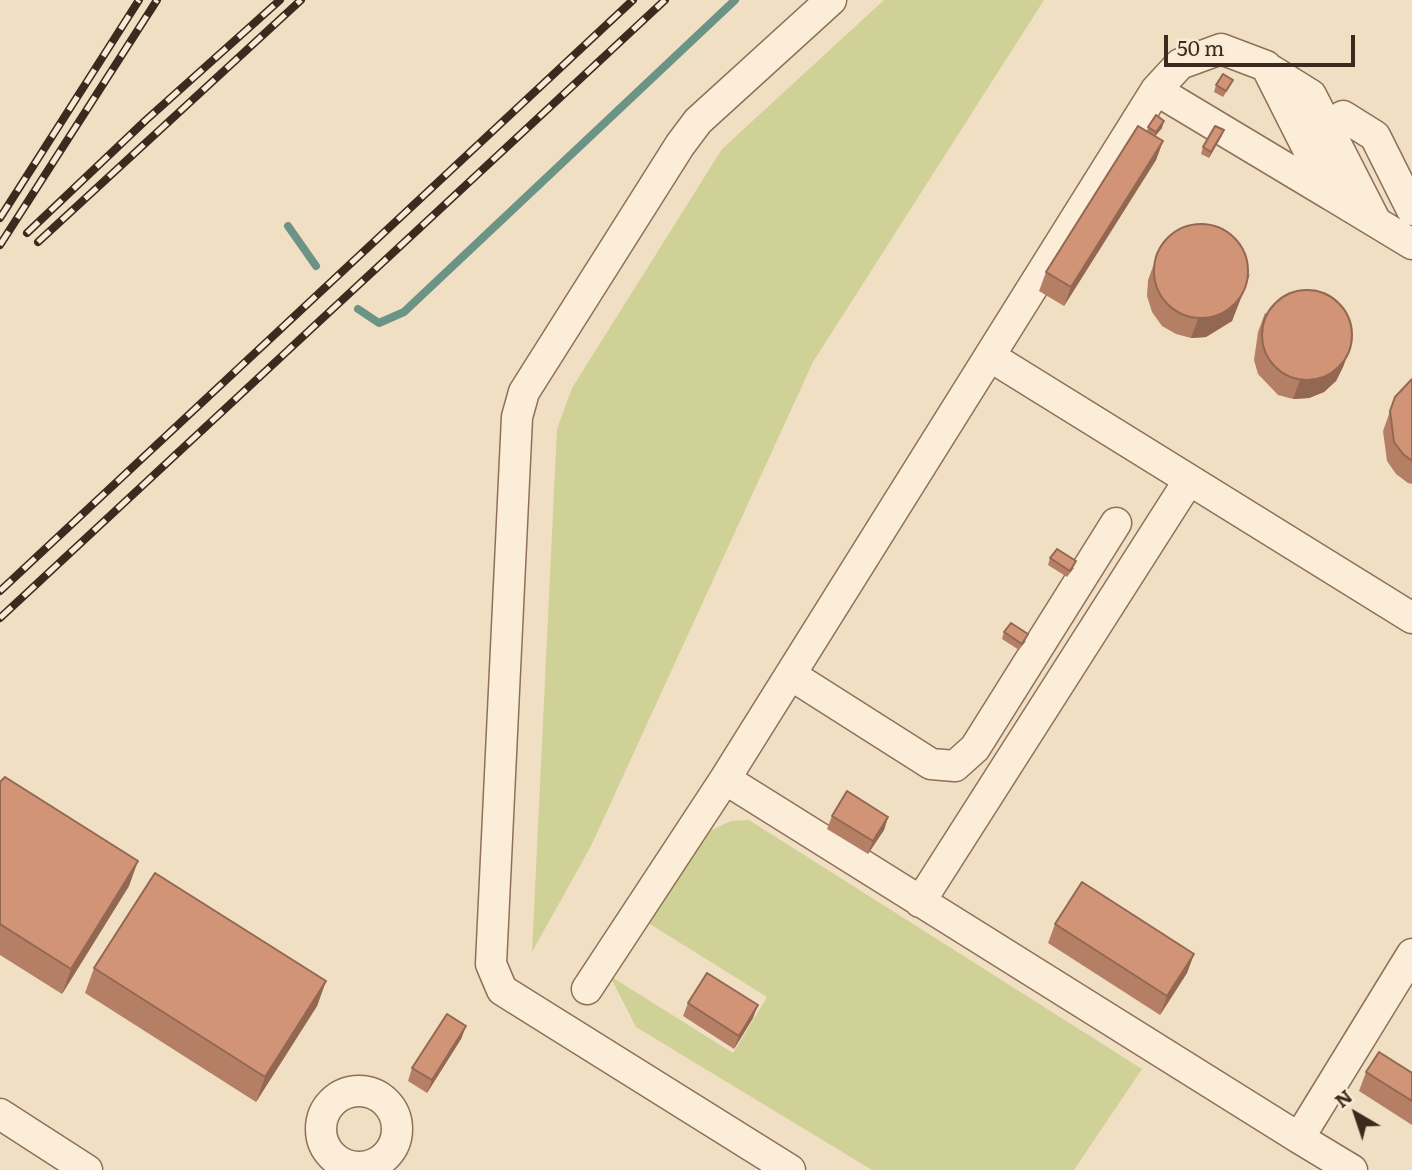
<!DOCTYPE html>
<html>
<head>
<meta charset="utf-8">
<style>
  body { margin:0 }
  #map { position:relative; width:1412px; height:1170px; overflow:hidden; background:#f1dfc4; font-family:Literata,serif }
  canvas { display:block }
  .north { position:absolute; left:1321px; top:1079px; width:70px; height:70px; -webkit-text-stroke:5px #f8ead4; paint-order:stroke; rotate:321deg; font-size:19px; font-weight:700; line-height:28px; text-align:center; color:#3d2a1e }
  .north::after { content:''; display:block; margin:auto; width:24px; height:32px; background:#3d2a1e; clip-path:polygon(50% 0,100% 100%,50% 72%,0 100%) }
  .scale { position:absolute; left:1164px; top:35px; width:191px; height:32px; box-sizing:border-box; border:4px solid #3d2a1e; border-top:0; padding-left:9px; font-size:21px; line-height:24px; white-space:nowrap; color:#3d2a1e; -webkit-text-stroke:5px #f8ead4; paint-order:stroke }
</style>
</head>
<body>
<div id="map">
<canvas width="1412" height="1170"></canvas>
<div class="north">N</div>
<div class="scale">50 m</div>
</div>
<script>
const ctx = document.querySelector('canvas').getContext('2d');
ctx.lineJoin = 'round';
function paint(path, color) {
  ctx.fillStyle = color;
  ctx.fill(path, 'evenodd');
}
function toPath(rows) {
  const path = new Path2D();
  for (const r of rows) {
    if (r.length === 3) {
      path.moveTo(r[0] + r[2], r[1]);
      path.arc(r[0], r[1], r[2], 0, 2 * Math.PI);
      continue;
    }
    path.moveTo(r[0], r[1]);
    for (let i = 2; i < r.length; i += 2) path.lineTo(r[i], r[i + 1]);
  }
  return path;
}
function stroke(path, color, width, dash) {
  ctx.strokeStyle = color;
  ctx.lineWidth = width;
  ctx.lineCap = dash ? 'butt' : 'round';
  ctx.setLineDash(dash || []);
  ctx.stroke(path);
}
const green = toPath([
  [884,0,1044,0,813,362,591,846,532,952,557,429,572,388,722,149],
  [749,820,1142,1069,1074,1170,872,1170,636,1027,610,976,733,1053,767,997,645,921,699,836,731,821]
]);
const stream = toPath([
  [288,226,316,266],
  [358,309,379,323,404,312,735,0]
]);
const minor = toPath([
  [1266,67,1311,95,1376,222],
  [1156,90,1331,195],
  [1343,116,1375,136,1412,210],
  [1412,244,1331,195,1266,66,1221,49,1180,64,1156,90,725,779,1299,1138,1412,954],
  [991,357,1412,618],
  [791,675,931,764,955,766,975,748,1116,523],
  [920,902,1189,480],
  [587,989,725,779],
  [359,1129,38],
  [0,1114,87,1170],
  [1299,1138,1352,1170],
  [790,1170,502,990,491,964,517,417,524,392,680,145,698,121,831,0]
]);
const rail = toPath([
  [0,218,139,0],
  [27,233,146,120,280,0],
  [38,242,301,0],
  [0,245,157,0],
  [0,591,633,0],
  [0,618,665,0]
]);
const wall = toPath([
  [1233,80,1230,86,1223,97,1214,92,1216,85],
  [1148,127,1162,128,1155,136,1163,141,1156,160,1064,306,1039,291,1046,272,1147,131],
  [1224,130,1221,137,1209,158,1201,154,1203,147],
  [1155,261,1243,293,1232,321,1206,337,1191,338,1176,334,1162,326,1152,312,1147,296,1148,280],
  [1265,313,1350,348,1343,367,1336,381,1324,392,1309,398,1293,399,1278,395,1258,374,1254,360,1258,332],
  [1412,379,1412,484,1408,483,1396,474,1387,461,1383,431,1395,397],
  [1050,558,1074,568,1067,577,1048,565],
  [1004,632,1026,641,1019,650,1002,639],
  [0,782,129,886,62,994,0,955],
  [832,816,888,817,884,830,868,854,827,829],
  [1055,924,1194,954,1187,973,1160,1015,1048,943],
  [94,968,326,981,317,1006,256,1102,85,993],
  [688,1003,753,1018,734,1049,683,1016],
  [466,1026,461,1039,427,1093,408,1081,412,1068],
  [1366,1072,1412,1073,1412,1125,1359,1091]
]);
const shadedWall = toPath([
  [1164,121,1162,128,1153,139,1156,132],
  [1224,130,1221,137,1209,158,1211,152],
  [1163,141,1156,160,1064,306,1071,287],
  [1250,274,1232,321,1206,337,1191,338,1198,319],
  [1350,348,1343,367,1336,381,1324,392,1309,398,1293,399,1300,380],
  [888,817,884,830,868,854,873,841],
  [138,861,129,886,62,994,71,969],
  [1194,954,1187,973,1160,1015,1167,996],
  [326,981,317,1006,256,1102,265,1077],
  [758,1005,753,1018,734,1049,739,1036],
  [466,1026,461,1039,427,1093,432,1080]
]);
const building = toPath([
  [1223,74,1233,80,1226,91,1216,85,1223,74],
  [1156,115,1164,121,1156,132,1148,127,1156,115],
  [1138,126,1163,141,1071,287,1046,272,1138,126],
  [1215,126,1224,130,1211,152,1203,147,1215,126],
  [1201,271,47],
  [1307,335,45],
  [1412,379,1412,461,1403,454,1394,442,1390,411,1395,397,1412,379],
  [1057,549,1076,561,1070,571,1050,558,1057,549],
  [1011,623,1028,634,1022,644,1004,632,1011,623],
  [5,777,138,861,71,969,0,924,0,782,5,777],
  [847,791,888,817,873,841,832,816,847,791],
  [155,873,326,981,265,1077,94,968,155,873],
  [1082,882,1194,954,1167,996,1055,924,1082,882],
  [707,973,758,1005,739,1036,688,1003,707,973],
  [447,1014,466,1026,432,1080,412,1068,447,1014],
  [1379,1052,1412,1073,1412,1101,1366,1072,1379,1052]
]);
paint(green, '#d0d197');
stroke(stream, '#6c9486', 8);
stroke(minor, '#8e7059', 33);
stroke(minor, '#fbedd8', 30);
stroke(rail, '#3d2a1e', 8);
stroke(rail, '#f8ead4', 5, [16]);
paint(wall, '#b57f66');
paint(shadedWall, '#936853');
paint(building, '#d29477');
stroke(building, '#936853', 2);
</script>
</body>
</html>
